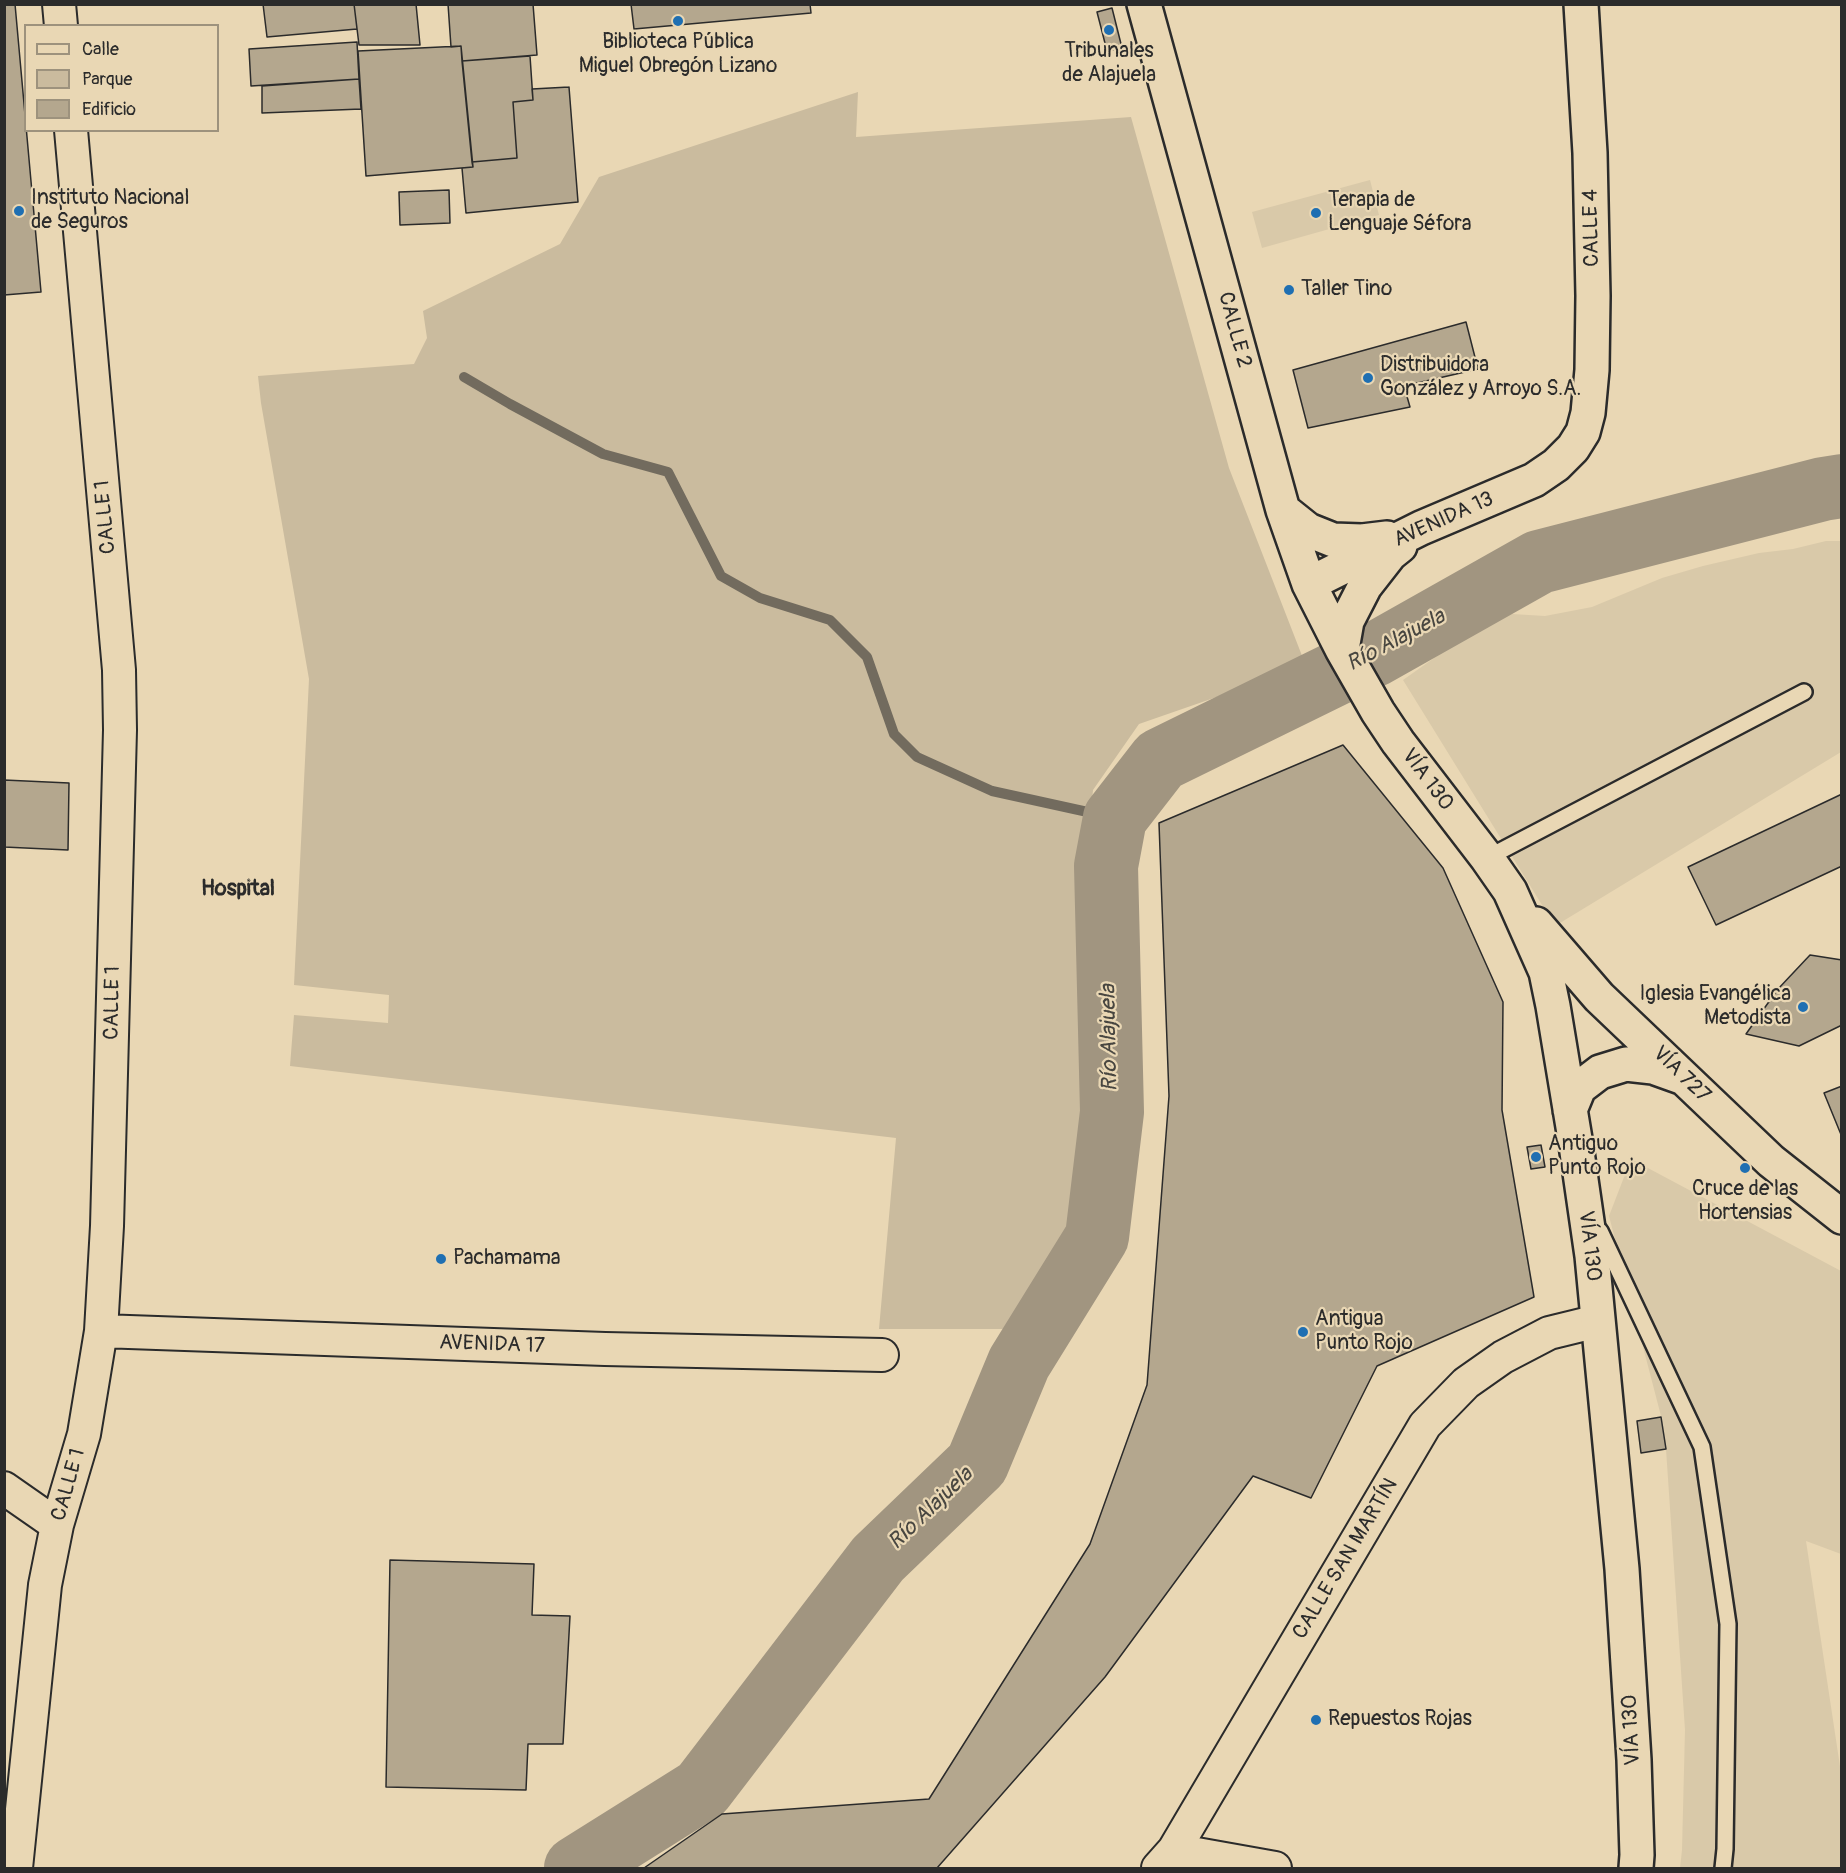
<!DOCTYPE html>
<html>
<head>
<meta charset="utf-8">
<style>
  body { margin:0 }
  #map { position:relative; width:1846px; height:1873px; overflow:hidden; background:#e9d7b4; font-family:Pangolin,sans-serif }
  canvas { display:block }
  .frame { position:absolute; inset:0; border:6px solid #2b2b2b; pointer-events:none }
  .legend { position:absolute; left:24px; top:24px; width:195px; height:108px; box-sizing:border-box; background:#e9d7b4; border:2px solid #9d927d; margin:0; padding:8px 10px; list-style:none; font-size:18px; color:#2b2b2b }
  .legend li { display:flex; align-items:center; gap:12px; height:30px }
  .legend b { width:30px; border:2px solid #9d927d }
</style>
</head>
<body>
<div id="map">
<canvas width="1846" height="1873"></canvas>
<div class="frame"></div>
<ul class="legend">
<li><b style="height:8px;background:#e9d7b4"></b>Calle</li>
<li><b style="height:16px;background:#cabb9e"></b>Parque</li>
<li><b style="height:16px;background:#b4a78e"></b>Edificio</li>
</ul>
</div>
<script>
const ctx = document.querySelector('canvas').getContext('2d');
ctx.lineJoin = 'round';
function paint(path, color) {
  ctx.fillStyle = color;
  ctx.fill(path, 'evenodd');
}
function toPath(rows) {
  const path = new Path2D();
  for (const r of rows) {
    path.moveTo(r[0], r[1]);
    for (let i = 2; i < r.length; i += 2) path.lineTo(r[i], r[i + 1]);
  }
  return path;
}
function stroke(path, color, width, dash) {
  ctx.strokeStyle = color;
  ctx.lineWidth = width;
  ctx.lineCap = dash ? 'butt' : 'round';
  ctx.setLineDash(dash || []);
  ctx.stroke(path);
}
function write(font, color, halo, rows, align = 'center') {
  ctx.font = font + ' Pangolin,sans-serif';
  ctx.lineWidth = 4.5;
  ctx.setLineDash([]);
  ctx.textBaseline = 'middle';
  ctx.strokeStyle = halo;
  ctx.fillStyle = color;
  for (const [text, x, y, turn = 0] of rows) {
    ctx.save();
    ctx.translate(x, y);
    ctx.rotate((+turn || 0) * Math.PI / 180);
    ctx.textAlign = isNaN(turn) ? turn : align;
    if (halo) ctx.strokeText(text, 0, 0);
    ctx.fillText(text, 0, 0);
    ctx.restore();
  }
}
const built = toPath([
  [1370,180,1379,215,1262,248,1252,212],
  [1826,541,1841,541,1841,752,1555,926,1403,680,1488,620,1512,614,1545,616,1592,607,1662,578,1703,566,1759,553,1793,549],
  [1631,1159,1841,1271,1841,1554,1806,1541,1841,1773,1841,1868,1680,1868,1682,1850,1685,1730,1666,1449,1661,1416,1609,1216]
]);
const green = toPath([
  [858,92,856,137,1131,117,1229,468,1306,666,1139,724,1093,790,1085,873,1091,1094,1072,1245,1023,1329,879,1329,896,1138,290,1066,294,1015,388,1023,389,995,294,985,309,679,261,403,258,376,414,364,427,338,423,311,560,244,599,177]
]);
const stream = toPath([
  [464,377,510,404,603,454,668,472,721,576,760,598,830,620,867,657,894,734,917,757,992,791,1115,818]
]);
const river = toPath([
  [576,1868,702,1789,878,1559,977,1464,1019,1363,1097,1237,1112,1112,1106,866,1115,818,1160,760,1374,655,1539,562,1823,489,1842,486]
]);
const building = toPath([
  [4,4,15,4,41,292,4,295,4,4],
  [263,4,354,4,357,29,267,37,263,4],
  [354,4,416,4,420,45,359,45,354,4],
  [448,4,533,4,537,55,462,61,461,46,451,47,448,4],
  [631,4,810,4,811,13,634,29,631,4],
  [1112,8,1122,48,1107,51,1097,12,1112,8],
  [357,42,359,79,251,86,249,49,357,42],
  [461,46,473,167,366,176,358,51,461,46],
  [530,56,533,100,513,102,517,158,472,162,462,61,530,56],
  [359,79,361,109,262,113,262,86,359,79],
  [569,87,578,202,466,213,462,168,473,167,472,162,517,158,513,102,533,100,532,89,569,87],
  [449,190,450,223,400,225,399,192,449,190],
  [1466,322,1478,369,1404,386,1410,407,1308,428,1293,370,1466,322],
  [1343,745,1443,868,1503,1002,1502,1110,1534,1297,1377,1366,1311,1498,1253,1476,1105,1677,937,1868,644,1868,722,1814,929,1799,1090,1544,1147,1385,1169,1096,1159,823,1343,745],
  [4,780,69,783,68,850,4,847,4,780],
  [1842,794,1842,866,1716,925,1688,867,1842,794],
  [1810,955,1842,960,1842,1025,1799,1046,1746,1034,1778,989,1810,955],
  [1842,1086,1842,1137,1824,1093,1842,1086],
  [1541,1145,1545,1167,1531,1169,1527,1147,1541,1145],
  [1661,1417,1666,1449,1641,1453,1637,1421,1661,1417],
  [390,1560,534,1564,532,1615,570,1616,563,1744,528,1744,526,1790,386,1787,390,1560]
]);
const lane = toPath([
  [1487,858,1804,692],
  [1600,1231,1702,1447,1728,1624,1725,1849,1723,1868]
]);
const street = toPath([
  [59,4,61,26],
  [101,1331,605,1349,882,1355],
  [4,1488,57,1525],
  [1174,1850,1275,1868],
  [16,1868,45,1585,57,1525,84,1434,101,1331,107,1226,120,730,119,670,71,130],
  [1158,1868,1174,1850,1425,1425,1466,1383,1503,1357,1549,1333,1598,1321]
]);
const secondary = toPath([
  [1144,4,1283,510,1309,584,1342,649,1378,712,1398,742,1487,858,1510,891,1546,972,1553,1006,1576,1145,1592,1256,1622,1569,1634,1760,1637,1855,1636,1868],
  [1283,510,1308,530,1333,540,1362,541,1387,538],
  [1309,584,1421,528,1534,480,1556,465,1573,448,1583,432,1588,413,1592,370,1593,296,1590,153,1581,4],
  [1342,649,1347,621,1365,586,1390,554,1400,546],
  [1536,924,1599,997,1771,1161,1842,1217],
  [1570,1110,1579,1088,1600,1072,1626,1064,1653,1067,1681,1077]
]);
const markers = [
  [678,21,6,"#1f6fb2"],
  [1109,30,6,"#1f6fb2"],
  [19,211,6,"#1f6fb2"],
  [1316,213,6,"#1f6fb2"],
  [1289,290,6,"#1f6fb2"],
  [1368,378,6,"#1f6fb2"],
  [1803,1007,6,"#1f6fb2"],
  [1536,1157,6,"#1f6fb2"],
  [1745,1168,6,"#1f6fb2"],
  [441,1259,6,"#1f6fb2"],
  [1303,1332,6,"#1f6fb2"],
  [1316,1720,6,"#1f6fb2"]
];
const poiNames = [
  ["Biblioteca Pública",678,43,"center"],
  ["Miguel Obregón Lizano",678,67,"center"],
  ["Tribunales",1109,52,"center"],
  ["de Alajuela",1109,76,"center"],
  ["Instituto Nacional",31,199],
  ["de Seguros",31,223],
  ["Terapia de",1328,201],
  ["Lenguaje Séfora",1328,225],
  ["Taller Tino",1301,290],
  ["Distribuidora",1380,366],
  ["González y Arroyo S.A.",1380,390],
  ["Iglesia Evangélica",1791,995,"right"],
  ["Metodista",1791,1019,"right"],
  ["Antiguo",1548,1145],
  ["Punto Rojo",1548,1169],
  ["Cruce de las",1745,1190,"center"],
  ["Hortensias",1745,1214,"center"],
  ["Pachamama",453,1259],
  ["Antigua",1315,1320],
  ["Punto Rojo",1315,1344],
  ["Repuestos Rojas",1328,1720]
];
const streetNames = [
  ["CALLE 4",1592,228,-91],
  ["CALLE 2",1234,330,75],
  ["CALLE 1",106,517,-95],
  ["AVENIDA 13",1444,520,-24],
  ["VÍA 130",1427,780,53],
  ["CALLE 1",113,1003,-89],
  ["VÍA 727",1681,1075,44],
  ["VÍA 130",1589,1246,83],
  ["AVENIDA 17",492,1345,2],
  ["CALLE 1",69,1485,-74],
  ["CALLE SAN MARTÍN",1346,1559,-59],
  ["VÍA 130",1632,1730,-93]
];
const waterNames = [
  ["Río Alajuela",1396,641,-28],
  ["Río Alajuela",1110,1038,-91],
  ["Río Alajuela",931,1509,-44]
];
const neighbourhoodNames = [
  ["Hospital",238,889]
];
paint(built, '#d9c9a9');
paint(green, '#cabb9e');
stroke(stream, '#726b5e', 10);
stroke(river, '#a19580', 64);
paint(building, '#b4a78e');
stroke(building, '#2b2b2b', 1.5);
stroke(lane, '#2b2b2b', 20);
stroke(street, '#2b2b2b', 36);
stroke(secondary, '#2b2b2b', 38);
stroke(lane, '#e9d7b4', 15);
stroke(street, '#e9d7b4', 32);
stroke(secondary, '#e9d7b4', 33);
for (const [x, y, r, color] of markers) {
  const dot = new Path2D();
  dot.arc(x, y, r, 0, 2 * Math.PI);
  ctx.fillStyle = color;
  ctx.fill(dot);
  stroke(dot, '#e9d7b4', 2);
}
write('21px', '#2b2b2b', '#e9d7b4', poiNames, 'left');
write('21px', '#2b2b2b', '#e9d7b4', streetNames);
write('italic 22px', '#484640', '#e9d7b4', waterNames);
write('bold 22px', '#2b2b2b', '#e9d7b4', neighbourhoodNames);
</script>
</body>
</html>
